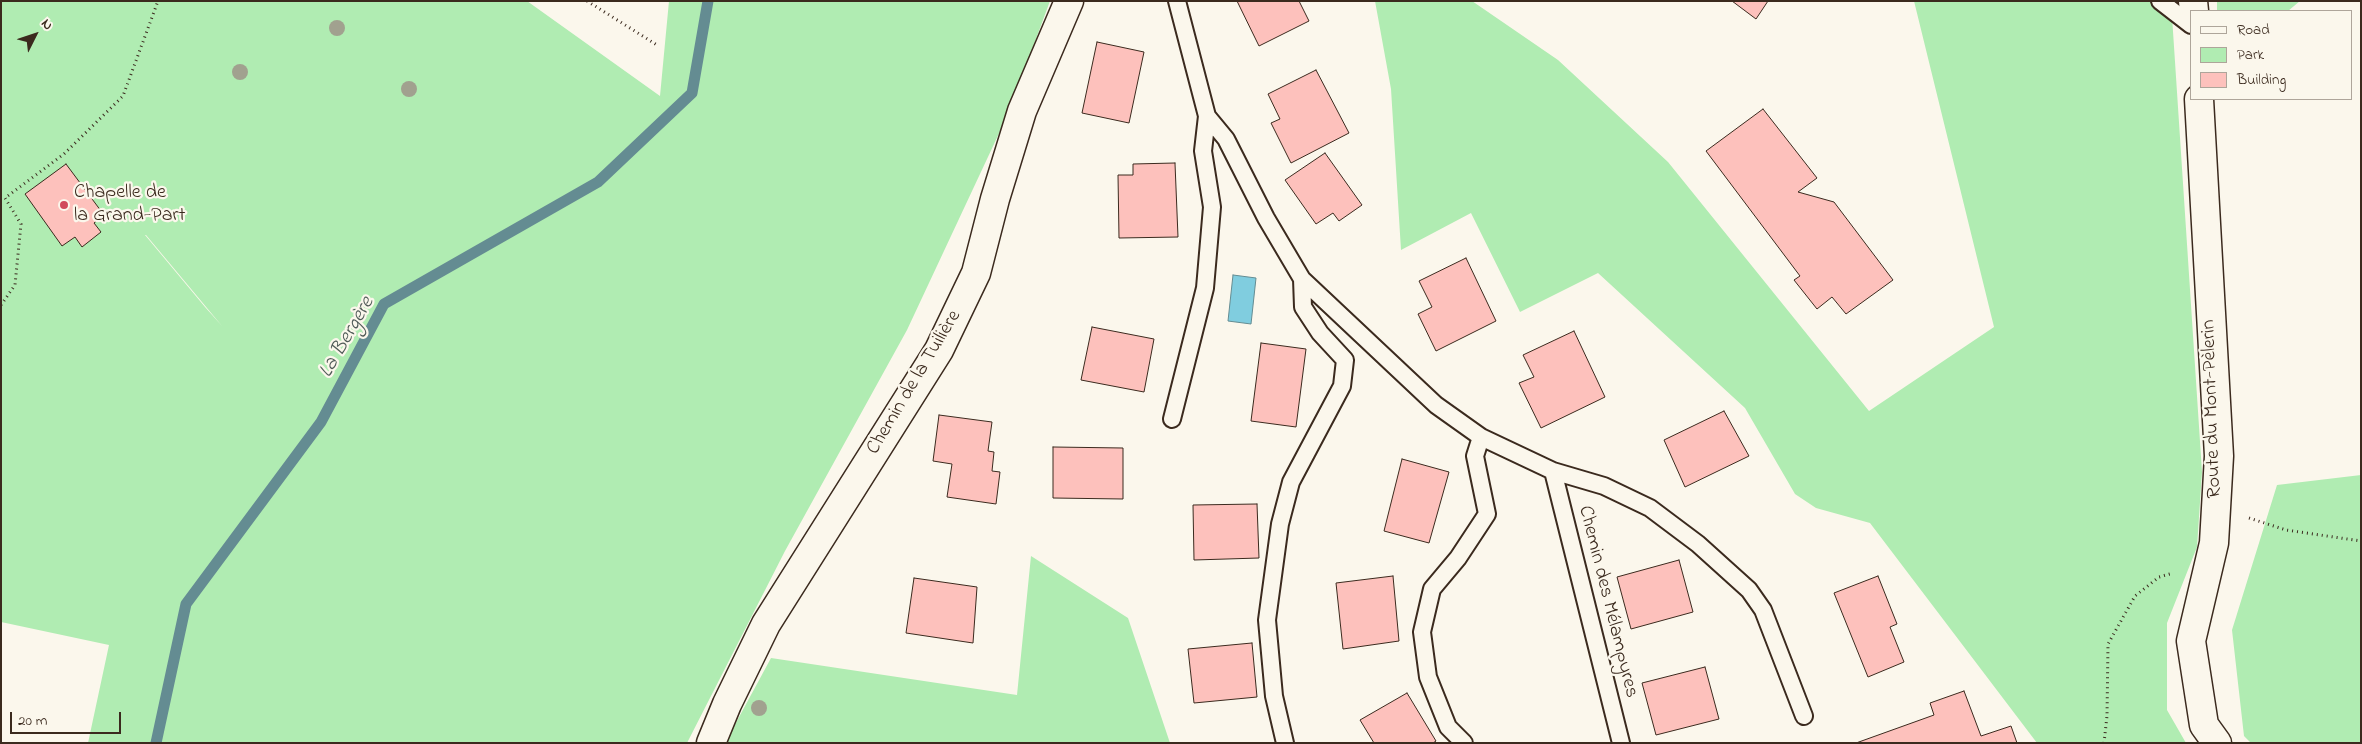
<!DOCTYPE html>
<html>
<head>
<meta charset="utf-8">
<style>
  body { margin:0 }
  #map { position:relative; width:2362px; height:744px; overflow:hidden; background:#fbf7ec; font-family:"Indie Flower",sans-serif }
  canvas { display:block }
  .frame { position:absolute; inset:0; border:2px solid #3b2a1e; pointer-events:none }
  .legend { position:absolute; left:2190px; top:10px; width:162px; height:90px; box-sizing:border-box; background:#fbf7ec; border:1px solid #aea59a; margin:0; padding:6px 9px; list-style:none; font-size:15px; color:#3b2a1e }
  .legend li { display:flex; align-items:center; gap:10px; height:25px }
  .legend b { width:25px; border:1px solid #aea59a }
  .north { position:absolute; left:10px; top:10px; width:50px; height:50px; -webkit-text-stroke:4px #fbf7ec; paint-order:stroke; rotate:49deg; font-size:14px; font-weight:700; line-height:20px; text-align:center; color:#3b2a1e }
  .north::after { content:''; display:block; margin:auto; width:18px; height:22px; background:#3b2a1e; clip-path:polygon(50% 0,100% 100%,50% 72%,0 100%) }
  .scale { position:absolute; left:10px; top:712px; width:111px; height:22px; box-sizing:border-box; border:2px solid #3b2a1e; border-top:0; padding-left:6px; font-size:15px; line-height:18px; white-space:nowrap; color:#3b2a1e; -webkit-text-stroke:4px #fbf7ec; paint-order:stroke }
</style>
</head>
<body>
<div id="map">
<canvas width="2362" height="744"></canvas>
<div class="frame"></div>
<ul class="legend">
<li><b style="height:6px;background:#fbf7ec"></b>Road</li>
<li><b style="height:14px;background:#b0ecb2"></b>Park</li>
<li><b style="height:14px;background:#fdc1bc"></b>Building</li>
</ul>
<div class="north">N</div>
<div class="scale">20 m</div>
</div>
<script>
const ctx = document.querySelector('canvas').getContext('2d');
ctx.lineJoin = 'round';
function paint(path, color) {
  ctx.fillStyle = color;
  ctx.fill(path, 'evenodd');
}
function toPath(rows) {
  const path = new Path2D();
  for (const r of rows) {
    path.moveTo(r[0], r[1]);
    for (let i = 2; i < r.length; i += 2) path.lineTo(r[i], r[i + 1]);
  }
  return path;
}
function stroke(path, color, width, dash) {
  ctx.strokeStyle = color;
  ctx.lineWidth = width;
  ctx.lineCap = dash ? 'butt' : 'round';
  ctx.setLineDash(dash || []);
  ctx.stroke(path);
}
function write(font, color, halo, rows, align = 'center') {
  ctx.font = font + ' "Indie Flower",sans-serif';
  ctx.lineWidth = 4.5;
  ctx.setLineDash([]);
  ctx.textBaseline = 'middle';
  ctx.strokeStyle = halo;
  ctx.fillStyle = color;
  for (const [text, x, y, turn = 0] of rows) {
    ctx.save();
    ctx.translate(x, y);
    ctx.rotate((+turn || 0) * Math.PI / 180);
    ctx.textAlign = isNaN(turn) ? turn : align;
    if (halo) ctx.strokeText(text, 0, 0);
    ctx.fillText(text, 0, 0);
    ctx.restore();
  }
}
const green = toPath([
  [1,1,527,1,660,96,669,1,1050,1,1009,112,907,330,785,551,687,743,88,743,109,645,1,622],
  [145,235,146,235,222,326,205,307],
  [1375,1,1472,1,1558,60,1668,162,1869,411,1994,327,1914,1,2171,1,2202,472,2197,547,2167,623,2167,710,2186,743,2037,743,1870,523,1816,508,1795,494,1745,408,1598,273,1520,312,1471,213,1401,250,1391,89],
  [2217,1,2300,1,2288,11,2217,11],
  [2361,475,2361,743,2251,743,2244,736,2232,630,2277,485],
  [1031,556,1128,618,1170,743,725,743,771,658,1017,695]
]);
const water = toPath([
  [1233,275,1256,278,1251,324,1228,321,1233,275]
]);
const stream = toPath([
  [156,743,186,604,321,422,384,304,598,182,692,93,708,1]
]);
const building = toPath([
  [1237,1,1299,1,1309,21,1259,46,1237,1],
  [1732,1,1768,1,1756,19,1732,1],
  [1097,42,1144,52,1129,123,1082,113,1097,42],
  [1316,70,1349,133,1291,163,1271,123,1280,119,1268,94,1316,70],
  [1763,109,1817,178,1798,192,1834,202,1893,280,1846,314,1832,297,1817,309,1794,280,1800,276,1706,151,1763,109],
  [1325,153,1362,205,1339,221,1333,213,1316,224,1285,180,1325,153],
  [1175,163,1178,237,1119,238,1118,175,1133,175,1133,164,1175,163],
  [66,164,104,215,94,223,101,232,82,247,75,237,62,246,25,194,66,164],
  [1466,258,1496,321,1436,351,1418,314,1432,307,1419,281,1466,258],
  [1092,327,1154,339,1144,392,1081,380,1092,327],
  [1574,331,1605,397,1541,428,1519,383,1534,377,1523,355,1574,331],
  [1261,343,1306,349,1296,427,1251,421,1261,343],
  [1724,411,1749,456,1685,487,1664,440,1724,411],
  [939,415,992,422,988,451,994,452,992,471,1000,472,996,504,947,497,952,464,933,461,939,415],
  [1053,447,1123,448,1123,499,1053,498,1053,447],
  [1402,459,1449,472,1429,543,1384,531,1402,459],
  [1257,504,1259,558,1194,560,1193,505,1257,504],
  [1679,560,1693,612,1631,629,1617,577,1679,560],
  [1393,576,1399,641,1343,649,1336,583,1393,576],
  [1878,576,1897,624,1890,627,1904,662,1868,677,1834,593,1878,576],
  [914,578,977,587,973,643,906,633,914,578],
  [1252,643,1257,697,1194,703,1188,649,1252,643],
  [1705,667,1719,719,1656,735,1642,683,1705,667],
  [1964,691,1981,736,2011,726,2017,743,1856,743,1934,715,1930,703,1964,691],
  [1407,693,1436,741,1433,743,1374,743,1360,720,1407,693]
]);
const path = toPath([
  [587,1,657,45],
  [1,305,15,285,21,224,5,198,64,154,123,96,158,1],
  [2249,518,2286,530,2361,541],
  [2104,743,2107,716,2108,644,2135,596,2159,577,2173,573]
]);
const service = toPath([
  [2160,1,2191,25],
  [1207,116,1226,139,1266,218,1302,279,1436,405,1481,437,1553,471,1604,486,1650,508,1698,544,1749,590,1763,610,1804,716],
  [1172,419,1205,288,1212,207,1203,151,1207,116,1177,1],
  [1553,471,1621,743],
  [1285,743,1274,696,1267,620,1280,524,1291,482,1342,386,1345,360,1320,333,1303,307,1302,279],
  [1464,743,1448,727,1428,677,1422,632,1432,589,1458,558,1487,514,1475,456,1481,437]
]);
const minor = toPath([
  [711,743,727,704,766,624,939,350,976,273,995,199,1022,111,1069,1]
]);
const tertiary = toPath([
  [2193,1,2194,11],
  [2199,99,2219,456,2214,543,2191,641,2204,725,2217,743]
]);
const trees = [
  [337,28],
  [240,72],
  [409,89],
  [759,708]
];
const markers = [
  [64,205,5,"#d1495b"]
];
const poiNames = [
  ["Chapelle de",74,194],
  ["la Grand-Part",74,217]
];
const streetNames = [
  ["Chemin de la Tuilière",915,383,-59],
  ["Route du Mont-Pèlerin",2213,409,-92],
  ["Chemin des Mélampyres",1607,602,76]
];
const waterNames = [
  ["La Bergère",348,338,-60]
];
paint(green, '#b0ecb2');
paint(water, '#80cddf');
stroke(water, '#648c92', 1);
stroke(stream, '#648c92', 11);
paint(building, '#fdc1bc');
stroke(building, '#3b2a1e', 1);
stroke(service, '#3b2a1e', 20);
stroke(minor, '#3b2a1e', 31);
stroke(tertiary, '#3b2a1e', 31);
stroke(path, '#3b2a1e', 3, [1, 4]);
stroke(service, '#fbf7ec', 16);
stroke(minor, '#fbf7ec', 28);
stroke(tertiary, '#fbf7ec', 28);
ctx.fillStyle = '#a1a18f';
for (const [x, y] of trees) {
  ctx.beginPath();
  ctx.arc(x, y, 8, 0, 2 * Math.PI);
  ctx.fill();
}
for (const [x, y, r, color] of markers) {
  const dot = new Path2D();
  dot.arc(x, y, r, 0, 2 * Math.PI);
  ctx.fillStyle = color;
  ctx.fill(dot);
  stroke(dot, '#fbf7ec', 2);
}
write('20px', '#3b2a1e', '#fbf7ec', poiNames, 'left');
write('20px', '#3b2a1e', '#fbf7ec', streetNames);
write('italic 21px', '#505b58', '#fbf7ec', waterNames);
</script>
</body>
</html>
